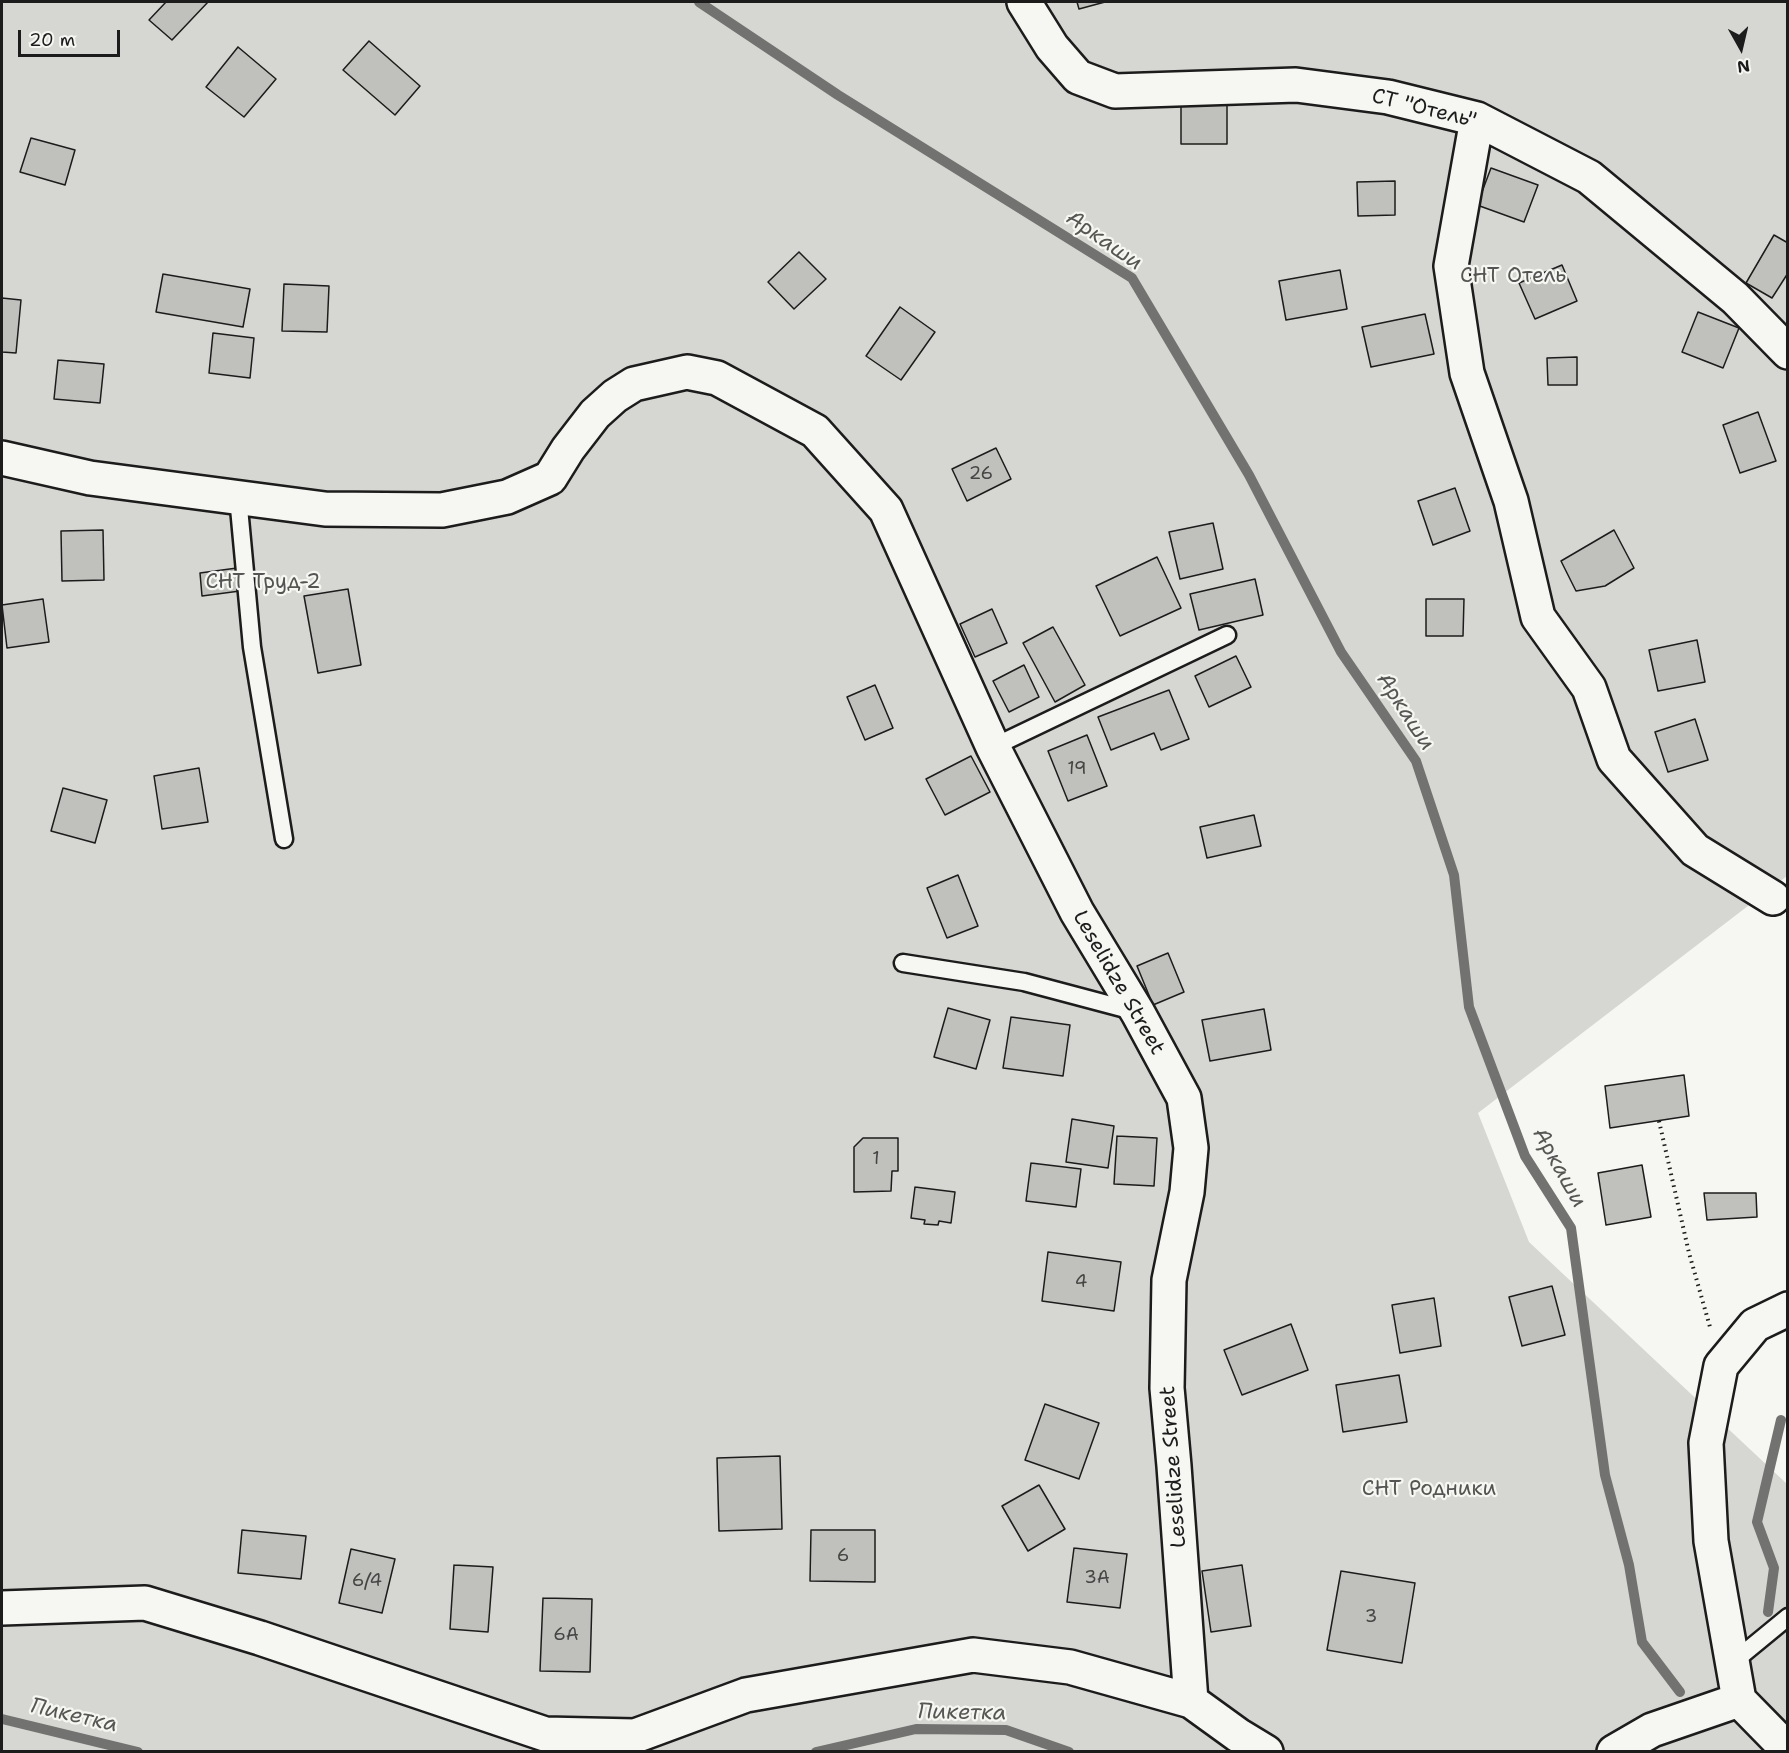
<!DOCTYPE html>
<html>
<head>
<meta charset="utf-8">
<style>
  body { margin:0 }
  #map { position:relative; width:1789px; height:1753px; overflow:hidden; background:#f6f6f2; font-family:"Shantell Sans",sans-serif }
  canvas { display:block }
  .frame { position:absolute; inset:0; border:3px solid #1c1c1c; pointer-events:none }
  .north { position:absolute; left:1711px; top:18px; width:60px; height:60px; -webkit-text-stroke:4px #f6f6f2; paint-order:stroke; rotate:172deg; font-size:16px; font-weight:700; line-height:24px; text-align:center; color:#1c1c1c }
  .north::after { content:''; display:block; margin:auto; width:21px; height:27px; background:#1c1c1c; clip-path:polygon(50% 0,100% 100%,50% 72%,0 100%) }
  .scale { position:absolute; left:18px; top:30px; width:102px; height:27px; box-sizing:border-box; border:3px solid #1c1c1c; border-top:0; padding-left:8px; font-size:18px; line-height:21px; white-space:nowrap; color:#1c1c1c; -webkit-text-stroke:4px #f6f6f2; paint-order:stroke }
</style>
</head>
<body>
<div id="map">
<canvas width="1789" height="1753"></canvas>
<div class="frame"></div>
<div class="north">N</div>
<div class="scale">20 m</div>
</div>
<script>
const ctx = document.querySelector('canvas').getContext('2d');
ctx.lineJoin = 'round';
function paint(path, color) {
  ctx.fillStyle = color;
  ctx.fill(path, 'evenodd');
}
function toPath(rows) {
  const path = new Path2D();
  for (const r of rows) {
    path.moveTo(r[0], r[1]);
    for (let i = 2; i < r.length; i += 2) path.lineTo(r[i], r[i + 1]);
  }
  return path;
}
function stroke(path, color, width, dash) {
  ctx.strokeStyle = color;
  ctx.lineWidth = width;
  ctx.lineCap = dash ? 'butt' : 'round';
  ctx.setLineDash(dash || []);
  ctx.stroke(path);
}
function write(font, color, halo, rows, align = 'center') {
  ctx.font = font + ' "Shantell Sans",sans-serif';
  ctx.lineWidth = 4.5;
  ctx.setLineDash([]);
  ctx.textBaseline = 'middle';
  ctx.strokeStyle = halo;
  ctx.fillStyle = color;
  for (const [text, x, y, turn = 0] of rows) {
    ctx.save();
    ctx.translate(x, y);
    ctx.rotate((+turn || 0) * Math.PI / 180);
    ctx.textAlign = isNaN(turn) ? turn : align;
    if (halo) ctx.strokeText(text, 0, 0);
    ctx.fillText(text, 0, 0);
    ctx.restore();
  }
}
const green = toPath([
  [2,2,1787,2,1787,876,1478,1113,1529,1242,1787,1484,1787,1751,2,1752]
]);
const stream = toPath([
  [699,2,838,95,1132,278,1249,475,1341,652,1416,761,1454,875,1469,1007,1525,1156,1571,1228,1605,1475,1629,1565,1642,1642,1680,1692],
  [1768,1612,1774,1568,1757,1522,1781,1420],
  [2,1719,138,1752],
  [816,1752,916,1729,1006,1730,1069,1752]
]);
const building = toPath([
  [166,2,208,2,172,40,149,20,166,2],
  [1077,2,1105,2,1079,9,1077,2],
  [369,41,420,86,395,115,343,70,369,41],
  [238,47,276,79,244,117,206,87,238,47],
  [1181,103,1227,103,1227,144,1181,144,1181,103],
  [31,138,75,150,65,185,20,172,31,138],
  [1491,168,1538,185,1524,222,1477,205,1491,168],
  [1395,181,1395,215,1358,216,1357,182,1395,181],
  [1774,235,1788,243,1788,273,1772,298,1746,283,1774,235],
  [799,252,826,279,794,309,768,282,799,252],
  [1562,265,1577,301,1535,319,1519,283,1562,265],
  [1340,270,1347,309,1286,320,1279,281,1340,270],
  [163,274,250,289,243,327,156,312,163,274],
  [284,284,329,286,327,332,282,331,284,284],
  [2,298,21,300,16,353,2,352,2,298],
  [900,307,935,332,901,380,866,356,900,307],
  [1698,312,1739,328,1723,368,1682,352,1698,312],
  [1425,314,1434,354,1371,367,1362,327,1425,314],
  [213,333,254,338,250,378,209,373,213,333],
  [1577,357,1577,385,1548,385,1547,358,1577,357],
  [58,360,104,364,100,403,54,399,58,360],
  [1758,412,1776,461,1740,473,1723,425,1758,412],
  [996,448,1011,479,967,501,952,469,996,448],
  [1455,488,1470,531,1433,545,1418,501,1455,488],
  [1213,523,1223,569,1180,579,1169,532,1213,523],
  [103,530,104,580,62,581,61,531,103,530],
  [1614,530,1634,568,1605,586,1576,591,1561,561,1614,530],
  [1157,557,1181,608,1120,636,1096,586,1157,557],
  [237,568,240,591,202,596,200,573,237,568],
  [1255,579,1263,615,1199,630,1190,594,1255,579],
  [348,589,361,665,318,673,304,596,348,589],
  [43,599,49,642,7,648,2,605,43,599],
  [1426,599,1464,599,1463,636,1426,636,1426,599],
  [992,609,1007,643,975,657,960,624,992,609],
  [1053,627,1085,685,1055,702,1023,643,1053,627],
  [1697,640,1705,682,1658,691,1649,650,1697,640],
  [1236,656,1251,687,1209,707,1195,676,1236,656],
  [1024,665,1039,697,1009,712,993,681,1024,665],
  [875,685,893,728,865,740,847,697,875,685],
  [1169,690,1189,739,1161,750,1154,733,1111,750,1098,717,1169,690],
  [1695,719,1708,760,1668,772,1655,732,1695,719],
  [1087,735,1107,786,1068,801,1048,751,1087,735],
  [971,756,990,792,945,815,926,779,971,756],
  [199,768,208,822,162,829,154,776,199,768],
  [63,788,107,800,95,843,51,831,63,788],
  [1254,815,1261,846,1207,858,1200,827,1254,815],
  [958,875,978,926,947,938,927,888,958,875],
  [1168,953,1184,992,1153,1005,1137,966,1168,953],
  [948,1008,990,1020,976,1069,934,1057,948,1008],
  [1264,1009,1271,1050,1210,1061,1202,1020,1264,1009],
  [1011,1017,1070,1025,1063,1076,1003,1068,1011,1017],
  [1684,1075,1689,1116,1610,1128,1605,1086,1684,1075],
  [1072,1119,1114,1126,1108,1168,1066,1162,1072,1119],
  [1117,1136,1157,1138,1154,1186,1114,1184,1117,1136],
  [863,1138,898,1138,898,1171,892,1171,891,1191,854,1192,854,1147,863,1138],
  [1031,1163,1081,1169,1076,1207,1026,1201,1031,1163],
  [1642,1165,1651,1217,1606,1225,1598,1173,1642,1165],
  [915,1187,955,1192,951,1223,939,1221,938,1225,924,1224,925,1220,911,1218,915,1187],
  [1704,1193,1756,1193,1757,1217,1707,1220,1704,1193],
  [1048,1252,1121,1262,1114,1311,1042,1301,1048,1252],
  [1552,1286,1565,1335,1522,1346,1509,1297,1552,1286],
  [1434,1298,1441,1346,1400,1353,1392,1305,1434,1298],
  [1291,1324,1308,1370,1242,1395,1224,1350,1291,1324],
  [1399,1375,1407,1422,1343,1432,1336,1385,1399,1375],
  [1045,1404,1099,1423,1079,1479,1025,1460,1045,1404],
  [780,1456,782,1529,719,1531,717,1458,780,1456],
  [1039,1485,1065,1529,1028,1551,1002,1506,1039,1485],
  [242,1530,306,1536,301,1579,238,1573,242,1530],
  [811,1530,875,1530,875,1582,810,1581,811,1530],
  [1074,1548,1127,1554,1120,1608,1067,1602,1074,1548],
  [351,1549,395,1559,382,1613,339,1603,351,1549],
  [454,1565,493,1567,488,1632,450,1629,454,1565],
  [1242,1565,1251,1626,1211,1632,1202,1571,1242,1565],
  [1341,1571,1415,1583,1402,1663,1327,1650,1341,1571],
  [543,1598,592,1599,590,1672,540,1671,543,1598]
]);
const path = toPath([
  [1659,1121,1689,1253,1710,1327]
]);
const lane = toPath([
  [238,497,252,647,284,839],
  [993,747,1227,635],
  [903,963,1024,982,1137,1012],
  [1732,1663,1788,1617]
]);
const street = toPath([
  [1024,2,1052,47,1078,77,1115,91,1296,85,1388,97,1477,119,1589,177,1735,298,1788,352],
  [1477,119,1451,266,1467,373,1511,501,1538,617,1589,688,1614,759,1695,850,1773,898],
  [2,458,90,478,325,509,442,510,507,497,550,478,568,449,595,414,615,396,634,384,687,372,717,378,815,431,886,510,993,747,1077,912,1138,1013,1184,1098,1191,1148,1187,1192,1169,1280,1167,1388,1174,1466,1191,1701,1238,1735,1266,1752],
  [2,1608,145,1603,260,1638,545,1734,635,1736,746,1695,973,1655,1070,1667,1191,1701],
  [1739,1700,1711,1541,1706,1443,1721,1366,1755,1325,1788,1309],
  [1614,1752,1652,1730,1739,1700,1788,1750]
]);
const numberNames = [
  ["26",981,474],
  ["19",1077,769],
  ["1",876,1159],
  ["4",1081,1282],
  ["6",843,1556],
  ["3А",1097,1578],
  ["6/4",367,1581],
  ["3",1371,1617],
  ["6А",566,1635]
];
const streetNames = [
  ["СТ \"Отель\"",1424,109,14],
  ["Leselidze Street",1118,983,60],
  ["Leselidze Street",1174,1467,-94]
];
const parkNames = [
  ["СНТ Отель",1513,277],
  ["СНТ Труд-2",263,583],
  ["СНТ Родники",1429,1490]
];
const waterNames = [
  ["Аркаши",1104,241,35],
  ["Аркаши",1405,712,57],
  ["Аркаши",1559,1168,61],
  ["Пикетка",962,1713,1],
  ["Пикетка",74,1716,13]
];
paint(green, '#d6d6d2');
stroke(stream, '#727271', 10);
paint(building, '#c0c0bd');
stroke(building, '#1c1c1c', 1.5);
stroke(lane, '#1c1c1c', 21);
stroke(street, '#1c1c1c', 38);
stroke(path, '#1c1c1c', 4, [1.5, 4.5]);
stroke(lane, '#f6f6f2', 16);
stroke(street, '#f6f6f2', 33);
write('18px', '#454544', null, numberNames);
write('21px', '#1c1c1c', '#f6f6f2', streetNames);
write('21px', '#545453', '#f6f6f2', parkNames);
write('italic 22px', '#565654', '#f6f6f2', waterNames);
</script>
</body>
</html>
